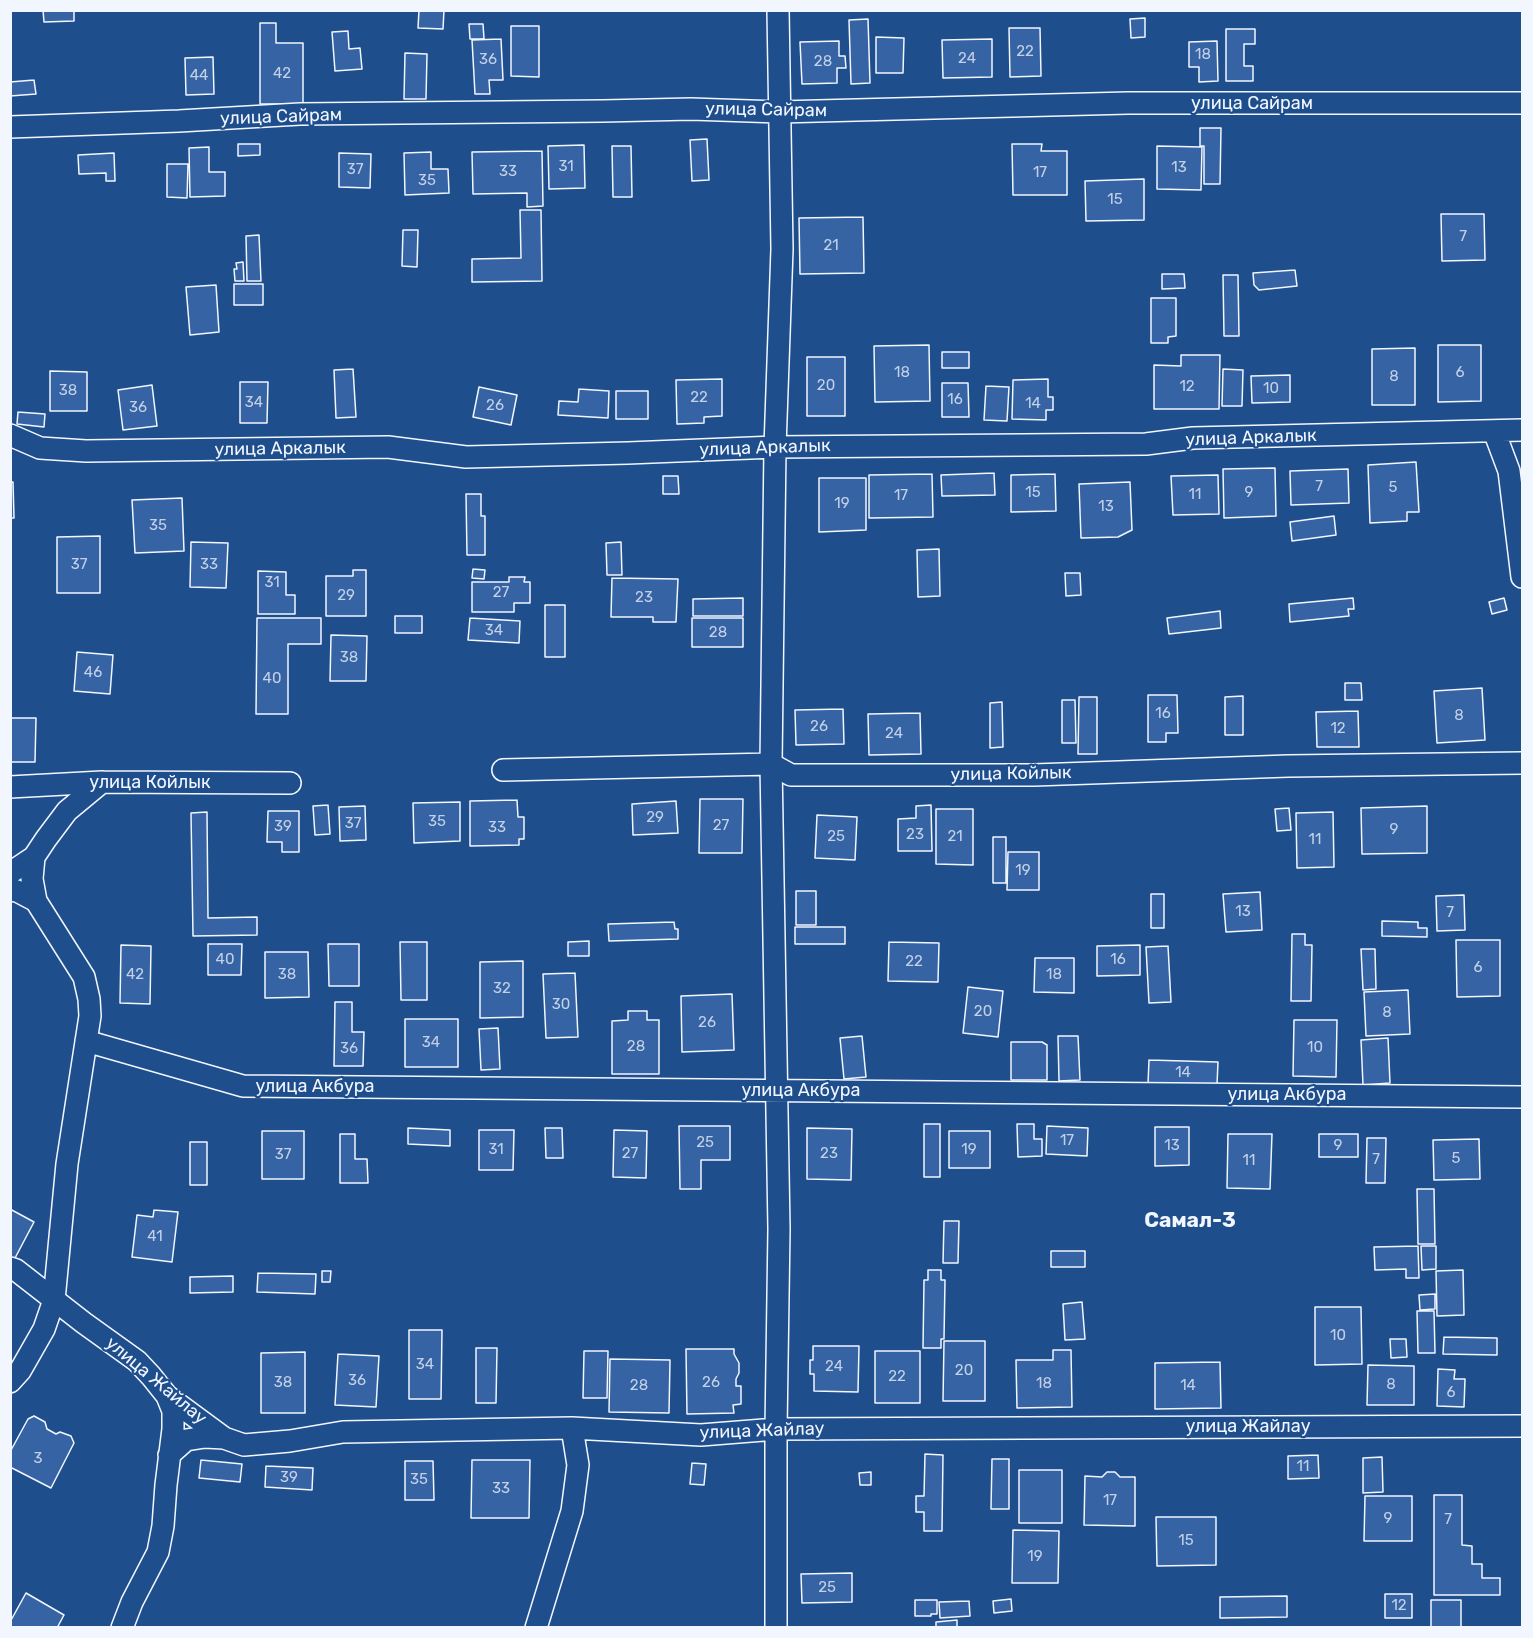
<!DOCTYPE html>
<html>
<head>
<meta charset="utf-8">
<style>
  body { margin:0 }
  #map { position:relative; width:1533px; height:1638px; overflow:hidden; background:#1f4e8c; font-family:Rubik,sans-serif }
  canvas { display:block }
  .frame { position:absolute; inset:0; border:12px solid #f2f6ff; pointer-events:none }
</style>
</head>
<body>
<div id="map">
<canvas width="1533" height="1638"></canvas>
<div class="frame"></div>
</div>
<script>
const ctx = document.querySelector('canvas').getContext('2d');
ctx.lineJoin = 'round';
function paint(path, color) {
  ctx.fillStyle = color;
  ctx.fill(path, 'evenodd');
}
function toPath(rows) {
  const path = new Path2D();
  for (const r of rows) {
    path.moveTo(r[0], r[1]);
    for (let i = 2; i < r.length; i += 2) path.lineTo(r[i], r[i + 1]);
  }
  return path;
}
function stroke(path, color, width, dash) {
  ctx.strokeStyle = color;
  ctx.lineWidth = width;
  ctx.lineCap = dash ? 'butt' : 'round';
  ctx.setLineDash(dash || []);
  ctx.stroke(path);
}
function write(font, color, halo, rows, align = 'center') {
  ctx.font = font + ' Rubik,sans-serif';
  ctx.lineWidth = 4.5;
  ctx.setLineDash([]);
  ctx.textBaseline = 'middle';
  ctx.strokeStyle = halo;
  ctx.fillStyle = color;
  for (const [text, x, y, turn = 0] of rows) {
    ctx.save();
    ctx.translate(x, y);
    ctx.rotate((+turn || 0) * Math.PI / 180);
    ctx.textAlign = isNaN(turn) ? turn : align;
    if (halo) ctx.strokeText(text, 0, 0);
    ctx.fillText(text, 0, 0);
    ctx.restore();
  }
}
const building = toPath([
  [43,10,74,10,74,21,44,22,43,10],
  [419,10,444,10,443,29,418,28,419,10],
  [1145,18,1145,37,1131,38,1130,19,1145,18],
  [868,19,870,83,851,84,849,20,868,19],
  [260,23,276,23,276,43,303,43,303,104,260,104,260,23],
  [469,24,483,24,484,39,470,39,469,24],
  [511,26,539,26,539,77,511,76,511,26],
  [1009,28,1040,28,1041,76,1010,77,1009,28],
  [1226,29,1255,29,1255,44,1244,44,1244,66,1253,66,1253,81,1226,81,1226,29],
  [348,31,349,49,360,48,362,69,335,71,332,32,348,31],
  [876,37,904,38,903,73,876,73,876,37],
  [501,39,503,80,489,80,490,94,475,94,472,40,501,39],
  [992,39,992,77,943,78,942,40,992,39],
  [839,41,839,56,845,56,846,68,837,68,837,83,802,84,800,42,839,41],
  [1217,41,1218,81,1199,82,1199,67,1189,67,1189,42,1217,41],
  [405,53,427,54,426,99,404,99,405,53],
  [213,57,214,94,186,95,185,58,213,57],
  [34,80,36,94,10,96,10,82,34,80],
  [1200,128,1221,128,1220,184,1204,184,1204,146,1200,146,1200,128],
  [707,139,709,180,692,181,690,140,707,139],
  [238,144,260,144,260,155,238,156,238,144],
  [1012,144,1042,144,1041,151,1067,151,1067,195,1013,195,1012,144],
  [584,145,585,188,549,189,548,146,584,145],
  [612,146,631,146,632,197,613,197,612,146],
  [1157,146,1202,147,1201,190,1157,189,1157,146],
  [209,147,209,172,225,172,225,196,190,197,189,148,209,147],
  [542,151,543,206,527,207,527,193,473,194,472,152,542,151],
  [431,152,431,169,448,169,449,193,405,195,404,153,431,152],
  [114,153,115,181,106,181,106,173,79,174,78,155,114,153],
  [339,153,371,154,370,188,339,187,339,153],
  [167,164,188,164,187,198,167,197,167,164],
  [1144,179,1144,220,1086,221,1085,181,1144,179],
  [520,210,541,210,542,281,472,282,472,259,521,258,520,210],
  [1441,214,1484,214,1485,260,1442,261,1441,214],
  [863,217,864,273,800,274,799,218,863,217],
  [403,230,418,230,417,267,402,266,403,230],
  [259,235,261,281,247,281,246,236,259,235],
  [243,262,244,281,235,281,234,269,237,269,236,263,243,262],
  [1295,270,1297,286,1259,290,1254,285,1253,273,1295,270],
  [1162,274,1184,274,1185,288,1162,289,1162,274],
  [1223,275,1238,275,1239,336,1224,336,1223,275],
  [234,284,263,284,263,305,234,305,234,284],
  [216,285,219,332,190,335,186,287,216,285],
  [1151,298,1176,298,1176,336,1168,337,1168,343,1151,343,1151,298],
  [929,345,930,401,875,402,874,346,929,345],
  [1438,345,1481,345,1481,401,1438,402,1438,345],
  [1415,348,1415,405,1372,405,1372,349,1415,348],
  [942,352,969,352,969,368,942,368,942,352],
  [1181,355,1220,355,1219,409,1154,409,1154,365,1181,366,1181,355],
  [807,357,845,357,845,416,807,416,807,357],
  [353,369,356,417,336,418,334,370,353,369],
  [1223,369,1243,370,1242,406,1222,406,1223,369],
  [50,371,87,372,87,411,50,411,50,371],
  [1290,375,1290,402,1252,403,1251,376,1290,375],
  [722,379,722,416,704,417,704,423,677,424,676,380,722,379],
  [1048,379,1048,397,1053,397,1053,410,1046,410,1046,420,1012,419,1013,380,1048,379],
  [240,382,268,382,267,423,240,423,240,382],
  [942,383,968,383,969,417,942,417,942,383],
  [152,385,157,426,123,430,118,390,152,385],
  [986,386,1009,387,1007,421,984,420,986,386],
  [479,387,517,395,511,425,473,417,479,387],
  [579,389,609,391,608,418,558,415,559,401,578,402,579,389],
  [616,391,648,391,648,419,616,419,616,391],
  [18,412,45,414,44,427,17,424,18,412],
  [1416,462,1419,512,1407,512,1407,521,1370,523,1368,465,1416,462],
  [1275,468,1276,516,1224,518,1223,469,1275,468],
  [1348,469,1349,503,1291,505,1290,471,1348,469],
  [994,473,995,495,942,496,941,475,994,473],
  [932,474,933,517,869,518,869,475,932,474],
  [1055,474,1056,511,1011,512,1011,475,1055,474],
  [1218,475,1219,514,1173,515,1171,476,1218,475],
  [663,476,678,476,679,494,663,494,663,476],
  [819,478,866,478,866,530,819,532,819,478],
  [10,482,13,482,14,518,10,518,10,482],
  [1130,482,1132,530,1118,537,1081,538,1079,484,1130,482],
  [466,494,481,494,481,516,485,516,485,555,467,555,466,494],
  [182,498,184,551,135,553,132,500,182,498],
  [1334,516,1336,535,1292,541,1290,522,1334,516],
  [100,536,100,593,57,593,57,537,100,536],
  [191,542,228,543,226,588,190,587,191,542],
  [621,542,622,575,607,575,606,543,621,542],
  [939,549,940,596,918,597,917,550,939,549],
  [473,569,485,570,484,579,472,578,473,569],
  [353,570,366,570,366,616,326,616,326,576,353,576,353,570],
  [258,571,286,572,286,595,295,595,295,614,258,614,258,571],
  [1065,573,1080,573,1081,595,1066,596,1065,573],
  [509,577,525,577,524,582,530,582,530,603,514,603,514,612,472,612,472,582,509,582,509,577],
  [612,578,678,579,676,622,653,622,653,617,611,617,612,578],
  [743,598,743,616,693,616,693,599,743,598],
  [1353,598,1354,609,1348,609,1349,616,1290,622,1289,604,1353,598],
  [1504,598,1507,610,1492,614,1489,602,1504,598],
  [545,605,565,605,565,657,545,657,545,605],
  [1220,611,1221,628,1169,634,1167,618,1220,611],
  [395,616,422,616,422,633,395,633,395,616],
  [257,618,321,618,321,644,288,644,288,714,256,714,257,618],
  [470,618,520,621,519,643,468,640,470,618],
  [692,618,743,618,743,647,692,647,692,618],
  [331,635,367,636,366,681,330,681,331,635],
  [77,652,113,655,110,694,74,691,77,652],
  [1345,683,1361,683,1362,700,1345,700,1345,683],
  [1482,688,1485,740,1437,743,1434,691,1482,688],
  [1148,695,1177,695,1178,733,1166,733,1166,742,1148,742,1148,695],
  [1243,696,1243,735,1225,735,1225,697,1243,696],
  [1079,697,1097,697,1097,754,1078,754,1079,697],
  [1062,700,1075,700,1076,743,1062,743,1062,700],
  [1002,702,1003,747,990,748,990,703,1002,702],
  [843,709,844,744,796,745,795,710,843,709],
  [1358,711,1359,747,1317,747,1316,712,1358,711],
  [920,713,921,754,869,755,868,714,920,713],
  [10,718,36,718,35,762,10,762,10,718],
  [700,799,743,799,742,853,699,853,700,799],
  [517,800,518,817,524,817,524,839,519,839,519,845,470,846,470,801,517,800],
  [676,801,678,833,633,835,632,804,676,801],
  [460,802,460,841,414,843,413,803,460,802],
  [328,805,330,834,315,835,313,806,328,805],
  [931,805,932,851,898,851,898,819,916,818,916,806,931,805],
  [365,806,366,840,340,841,339,807,365,806],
  [1427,806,1427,853,1362,854,1361,808,1427,806],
  [1289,808,1291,830,1277,831,1275,809,1289,808],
  [936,809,973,809,973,865,936,864,936,809],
  [268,811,299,811,299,852,282,852,282,842,267,842,268,811],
  [207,812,208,918,257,917,257,935,193,936,191,813,207,812],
  [1333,812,1334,867,1297,868,1296,813,1333,812],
  [817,815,857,817,855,860,815,858,817,815],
  [993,837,1006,837,1006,883,993,883,993,837],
  [1008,852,1039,852,1039,890,1007,890,1008,852],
  [796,891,816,891,816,925,796,925,796,891],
  [1260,892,1262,930,1226,932,1223,894,1260,892],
  [1151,894,1164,894,1164,928,1151,928,1151,894],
  [1464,895,1465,930,1437,931,1436,896,1464,895],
  [1382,921,1418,922,1418,928,1427,928,1427,937,1382,936,1382,921],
  [674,922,675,929,678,929,678,939,609,941,608,924,674,922],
  [795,927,845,927,845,944,795,944,795,927],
  [1292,934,1305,934,1305,945,1312,945,1311,1001,1291,1001,1292,934],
  [1456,940,1500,940,1500,996,1457,997,1456,940],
  [589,941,589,956,568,956,568,942,589,941],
  [400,942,427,942,427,1000,401,1000,400,942],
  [889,942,939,943,938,982,888,981,889,942],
  [208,944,242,944,241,975,208,975,208,944],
  [328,944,359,944,359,986,329,986,328,944],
  [121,945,151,946,150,1004,120,1003,121,945],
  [1140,945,1140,975,1097,976,1097,946,1140,945],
  [1168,946,1171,1002,1149,1003,1146,947,1168,946],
  [1361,949,1375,949,1376,989,1363,990,1361,949],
  [265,952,308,952,309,997,265,998,265,952],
  [1035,958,1074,958,1074,993,1034,992,1035,958],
  [523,961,523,1017,480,1018,480,962,523,961],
  [575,973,578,1037,546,1038,543,974,575,973],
  [968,987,1003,991,998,1037,963,1033,968,987],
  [1408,990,1410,1034,1366,1036,1364,992,1408,990],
  [732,994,734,1050,682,1052,681,996,732,994],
  [335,1002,352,1002,352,1032,364,1032,363,1066,334,1066,335,1002],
  [628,1011,647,1011,647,1020,659,1020,659,1074,612,1074,612,1021,628,1020,628,1011],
  [405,1019,458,1019,458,1067,405,1067,405,1019],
  [1294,1020,1337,1020,1336,1077,1293,1076,1294,1020],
  [498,1028,500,1069,481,1070,479,1029,498,1028],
  [862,1036,866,1077,844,1079,840,1038,862,1036],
  [1058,1036,1078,1036,1080,1080,1059,1081,1058,1036],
  [1388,1038,1390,1083,1363,1085,1361,1040,1388,1038],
  [1011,1042,1042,1042,1047,1045,1047,1080,1011,1080,1011,1042],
  [1149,1060,1218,1062,1217,1085,1148,1084,1149,1060],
  [924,1124,940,1124,940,1177,924,1177,924,1124],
  [1017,1124,1034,1124,1034,1139,1042,1139,1042,1156,1018,1157,1017,1124],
  [679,1126,730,1126,730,1160,701,1160,701,1189,680,1189,679,1126],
  [1047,1126,1088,1128,1087,1156,1046,1154,1047,1126],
  [1155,1127,1189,1127,1189,1165,1155,1166,1155,1127],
  [408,1128,450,1130,450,1146,408,1144,408,1128],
  [545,1128,562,1128,563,1158,546,1158,545,1128],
  [807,1128,852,1129,851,1180,807,1179,807,1128],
  [479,1130,514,1130,513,1170,479,1170,479,1130],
  [614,1130,647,1131,646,1178,613,1177,614,1130],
  [262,1131,304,1131,304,1179,262,1179,262,1131],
  [949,1131,990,1131,990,1168,949,1168,949,1131],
  [340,1134,355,1134,355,1159,367,1159,368,1183,340,1183,340,1134],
  [1228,1134,1272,1134,1270,1189,1227,1188,1228,1134],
  [1319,1134,1358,1134,1358,1157,1319,1157,1319,1134],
  [1367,1138,1386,1138,1385,1183,1366,1183,1367,1138],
  [1479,1139,1480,1179,1434,1180,1433,1140,1479,1139],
  [190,1142,207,1142,207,1185,190,1185,190,1142],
  [1417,1189,1434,1189,1435,1244,1418,1244,1417,1189],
  [10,1209,34,1222,14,1260,10,1258,10,1209],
  [154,1210,178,1212,172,1262,132,1257,137,1215,153,1217,154,1210],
  [944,1221,959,1221,958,1263,943,1263,944,1221],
  [1418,1246,1419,1278,1406,1278,1406,1269,1375,1270,1374,1247,1418,1246],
  [1421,1246,1436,1246,1436,1269,1422,1270,1421,1246],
  [1051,1251,1085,1251,1085,1267,1051,1267,1051,1251],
  [928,1270,941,1270,941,1280,945,1280,944,1339,941,1339,941,1348,923,1348,924,1280,928,1280,928,1270],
  [1463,1270,1464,1315,1437,1316,1436,1271,1463,1270],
  [322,1271,331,1271,330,1282,322,1282,322,1271],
  [258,1273,316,1274,315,1294,257,1292,258,1273],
  [233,1276,233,1292,190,1293,190,1277,233,1276],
  [1435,1294,1435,1309,1420,1310,1419,1295,1435,1294],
  [1082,1302,1085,1339,1065,1340,1063,1304,1082,1302],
  [1315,1307,1361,1307,1362,1364,1315,1365,1315,1307],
  [1417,1311,1434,1311,1435,1353,1418,1353,1417,1311],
  [409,1330,442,1330,441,1399,409,1399,409,1330],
  [1444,1337,1497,1338,1497,1355,1443,1354,1444,1337],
  [1390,1339,1406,1339,1407,1357,1391,1358,1390,1339],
  [944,1341,985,1341,985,1401,943,1401,944,1341],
  [813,1346,859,1346,858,1392,814,1391,814,1374,810,1374,810,1360,813,1360,813,1346],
  [476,1348,497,1348,496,1403,476,1403,476,1348],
  [686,1349,734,1349,734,1354,739,1363,739,1373,736,1379,736,1386,741,1386,741,1404,733,1405,734,1413,687,1414,686,1349],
  [1053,1350,1071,1350,1072,1407,1017,1408,1016,1360,1053,1360,1053,1350],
  [584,1351,608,1351,607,1398,583,1398,584,1351],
  [875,1351,920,1351,920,1403,875,1403,875,1351],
  [305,1352,305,1413,261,1413,261,1353,305,1352],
  [338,1354,379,1356,376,1407,335,1405,338,1354],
  [610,1359,670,1360,669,1413,609,1412,610,1359],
  [1220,1362,1221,1408,1155,1409,1155,1363,1220,1362],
  [1368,1365,1414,1366,1414,1405,1367,1405,1368,1365],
  [1438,1369,1455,1370,1454,1379,1465,1379,1464,1407,1437,1406,1438,1369],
  [34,1416,45,1422,47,1429,56,1434,60,1432,71,1436,74,1443,51,1488,10,1467,10,1452,28,1419,34,1416],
  [925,1454,943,1455,942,1531,924,1531,924,1512,916,1512,916,1496,924,1496,925,1454],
  [1318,1455,1319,1478,1288,1479,1288,1456,1318,1455],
  [1382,1457,1383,1492,1363,1493,1363,1458,1382,1457],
  [992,1459,1009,1459,1009,1509,991,1509,992,1459],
  [201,1460,242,1464,240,1482,199,1478,201,1460],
  [472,1460,530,1460,529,1518,471,1518,472,1460],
  [405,1461,433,1461,434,1500,405,1500,405,1461],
  [692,1463,706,1464,704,1485,690,1484,692,1463],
  [266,1466,313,1468,312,1490,265,1487,266,1466],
  [1019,1470,1062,1470,1062,1523,1019,1523,1019,1470],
  [871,1472,871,1485,860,1485,859,1473,871,1472],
  [1107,1472,1115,1472,1120,1477,1135,1477,1135,1526,1084,1525,1085,1476,1102,1477,1107,1472],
  [1434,1495,1462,1495,1462,1545,1472,1546,1472,1564,1482,1564,1482,1578,1500,1578,1500,1595,1434,1595,1434,1495],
  [1365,1496,1412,1496,1412,1541,1364,1541,1365,1496],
  [1156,1517,1216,1517,1216,1565,1157,1566,1156,1517],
  [1013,1530,1059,1531,1058,1583,1012,1583,1013,1530],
  [852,1573,852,1602,802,1603,801,1574,852,1573],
  [26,1593,64,1615,57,1628,10,1628,10,1622,26,1593],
  [1385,1594,1412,1594,1412,1618,1385,1618,1385,1594],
  [1287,1596,1287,1617,1220,1618,1220,1597,1287,1596],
  [1011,1599,1012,1611,994,1613,993,1601,1011,1599],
  [915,1600,937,1600,937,1614,931,1614,931,1616,915,1616,915,1600],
  [1431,1600,1461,1600,1461,1628,1431,1628,1431,1600],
  [969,1601,970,1616,940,1618,939,1602,969,1601],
  [957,1620,957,1628,936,1628,936,1622,957,1620]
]);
const minor = toPath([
  [10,127,179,121,300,114,603,111,691,109,779,112,1128,103,1522,103],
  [1494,431,1509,471,1522,577],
  [10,435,40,448,86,451,388,447,466,457,628,453,775,447,1146,444,1193,438,1522,430],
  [503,770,771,764,791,775,1034,775,1288,766,1522,763],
  [10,787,102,782,290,783],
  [10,873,34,857,46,839,67,811,102,782],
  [10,890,17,891,36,901],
  [86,1041,243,1086,1522,1097],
  [10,1268,16,1270,84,1323,137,1361,151,1376,167,1396,224,1438,244,1445,290,1441,343,1432,572,1428,701,1435,776,1429,1522,1426],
  [10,1382,20,1371,44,1329,54,1300,67,1164,90,1016,89,999,84,977,36,901,32,879,34,857],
  [169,1455,186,1440,205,1437,224,1438],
  [122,1628,132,1602,158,1552,163,1526,166,1485,173,1429,173,1411,167,1396],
  [536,1628,572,1511,578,1465,572,1428],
  [776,1628,776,1429,779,1229,771,764,775,447,782,249,778,10]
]);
const numberNames = [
  ["22",1025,52],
  ["18",1203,55],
  ["24",967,59],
  ["36",488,60],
  ["28",823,62],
  ["42",282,74],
  ["44",199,76],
  ["31",566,167],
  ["13",1179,168],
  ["37",355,170],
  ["33",508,172],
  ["17",1040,173],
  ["35",427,181],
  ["15",1115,200],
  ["7",1463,237],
  ["21",831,246],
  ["18",902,373],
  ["6",1460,373],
  ["8",1394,377],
  ["20",826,386],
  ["12",1187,387],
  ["10",1271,389],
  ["38",68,391],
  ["22",699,398],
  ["16",955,400],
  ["34",254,403],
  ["14",1033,404],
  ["26",495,406],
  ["36",138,408],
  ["7",1319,487],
  ["5",1393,488],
  ["15",1033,493],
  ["9",1249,493],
  ["11",1195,495],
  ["17",901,496],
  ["19",842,504],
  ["13",1106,507],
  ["35",158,526],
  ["37",79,565],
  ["33",209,565],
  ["31",272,583],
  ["27",501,593],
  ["29",346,596],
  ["23",644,598],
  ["34",494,631],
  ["28",718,633],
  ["38",349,658],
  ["46",93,673],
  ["40",272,679],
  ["16",1163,714],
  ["8",1459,716],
  ["26",819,727],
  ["12",1338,729],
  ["24",894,734],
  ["29",655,818],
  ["35",437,822],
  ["37",353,824],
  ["27",721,826],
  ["39",283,827],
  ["33",497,828],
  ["9",1394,830],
  ["23",915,835],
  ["25",836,837],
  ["21",955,837],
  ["11",1315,840],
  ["19",1023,871],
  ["13",1243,912],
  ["7",1450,913],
  ["40",225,960],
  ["16",1118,960],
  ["22",914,962],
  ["6",1478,968],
  ["42",135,975],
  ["38",287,975],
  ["18",1054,975],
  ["32",502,989],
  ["30",561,1005],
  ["20",983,1012],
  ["8",1387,1013],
  ["26",707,1023],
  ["34",431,1043],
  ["28",636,1047],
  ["10",1315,1048],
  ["36",349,1049],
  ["14",1183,1073],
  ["17",1067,1141],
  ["25",705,1143],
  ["13",1172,1146],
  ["9",1338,1146],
  ["31",496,1150],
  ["19",969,1150],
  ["27",630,1154],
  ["23",829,1154],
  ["37",283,1155],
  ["5",1456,1159],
  ["7",1376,1160],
  ["11",1249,1161],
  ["41",155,1237],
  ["10",1338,1336],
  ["34",425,1365],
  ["24",834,1367],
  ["20",964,1371],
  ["22",897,1377],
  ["36",357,1381],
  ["38",283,1383],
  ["26",711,1383],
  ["18",1044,1384],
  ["8",1391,1385],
  ["28",639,1386],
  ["14",1188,1386],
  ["6",1451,1393],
  ["3",38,1459],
  ["11",1303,1467],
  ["39",289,1478],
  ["35",419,1480],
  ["33",501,1489],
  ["17",1110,1501],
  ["9",1388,1519],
  ["7",1448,1520],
  ["15",1186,1541],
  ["19",1035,1557],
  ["25",827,1588],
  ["12",1399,1606]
];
const streetNames = [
  ["улица Сайрам",1252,104],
  ["улица Сайрам",766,110,1],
  ["улица Сайрам",281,117,-2],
  ["улица Аркалык",1251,438,-2],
  ["улица Аркалык",765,448,-2],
  ["улица Аркалык",280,449,-1],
  ["улица Койлык",1011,774,-1],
  ["улица Койлык",150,783],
  ["улица Акбура",315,1087],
  ["улица Акбура",801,1091],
  ["улица Акбура",1287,1095],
  ["улица Жайлау",156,1381,40],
  ["улица Жайлау",1248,1427],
  ["улица Жайлау",762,1431,-2]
];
const quarterNames = [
  ["Самал-3",1190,1221]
];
paint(building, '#3563a3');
stroke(building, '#f2f6ff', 1.5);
stroke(minor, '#f2f6ff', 24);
stroke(minor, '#1f4e8c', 21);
write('15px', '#c3d1e8', null, numberNames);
write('18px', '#f2f6ff', '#1f4e8c', streetNames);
write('bold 21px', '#f2f6ff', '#1f4e8c', quarterNames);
</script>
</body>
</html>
